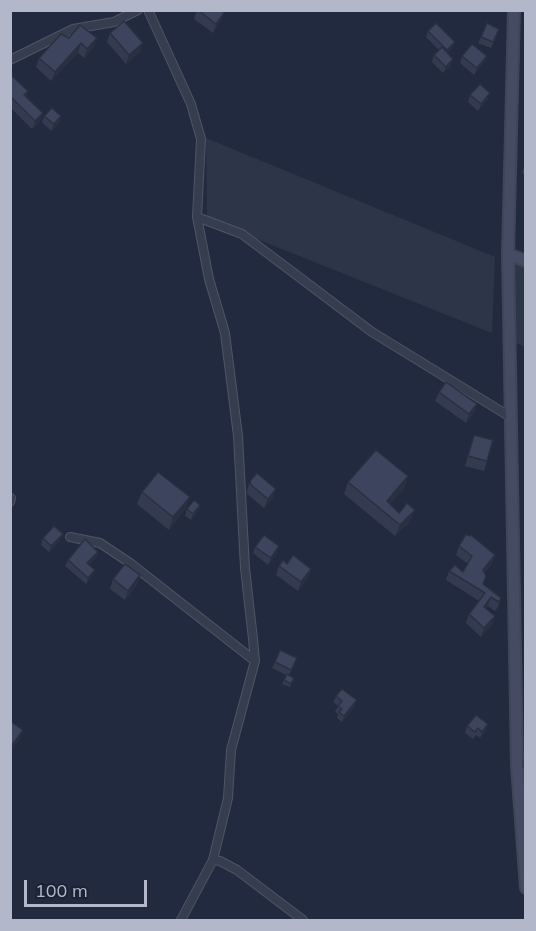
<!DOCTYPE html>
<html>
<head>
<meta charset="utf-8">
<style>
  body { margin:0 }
  #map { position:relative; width:536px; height:931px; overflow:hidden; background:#222a3f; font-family:Mulish,sans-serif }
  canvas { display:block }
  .frame { position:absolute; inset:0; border:12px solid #b2b8ca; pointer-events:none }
  .scale { position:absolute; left:24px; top:880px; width:123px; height:27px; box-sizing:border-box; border:3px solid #b2b8ca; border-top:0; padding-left:8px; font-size:18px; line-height:21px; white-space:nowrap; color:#b2b8ca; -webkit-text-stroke:4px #1b2234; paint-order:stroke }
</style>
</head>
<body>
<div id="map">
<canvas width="536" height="931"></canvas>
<div class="frame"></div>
<div class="scale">100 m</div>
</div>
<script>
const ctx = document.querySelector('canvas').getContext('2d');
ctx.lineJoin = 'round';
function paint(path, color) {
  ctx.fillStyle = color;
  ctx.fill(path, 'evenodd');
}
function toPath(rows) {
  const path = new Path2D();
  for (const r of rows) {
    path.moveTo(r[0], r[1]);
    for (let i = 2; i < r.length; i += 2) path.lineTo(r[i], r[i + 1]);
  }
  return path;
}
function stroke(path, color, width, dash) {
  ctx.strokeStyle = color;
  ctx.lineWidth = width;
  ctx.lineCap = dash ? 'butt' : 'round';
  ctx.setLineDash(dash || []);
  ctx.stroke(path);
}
const airport = toPath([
  [206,138,495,257,492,333,207,219],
  [515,264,525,268,525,347,514,342]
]);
const street = toPath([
  [148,10,191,104,201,139,197,217,209,279,225,333,238,436,245,568,253,639,255,661,231,750,228,798,213,860],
  [10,60,73,29,114,22,138,10],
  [197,217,242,234,372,332,512,418],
  [10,502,11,498],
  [70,537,100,543,130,563,255,661],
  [517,766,526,762],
  [181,920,213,860,220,861,237,870,303,920]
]);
const secondary = toPath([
  [514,10,508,254,517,766,526,888],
  [508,254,526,261]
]);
const wall = toPath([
  [197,10,221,10,224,13,220,22,213,33,194,19],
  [428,31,452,48,447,53,451,65,443,73,432,62,434,55,439,50,426,37],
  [110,33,140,52,126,64,107,42],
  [497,35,491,48,478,43,481,37],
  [69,38,94,47,84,58,78,53,51,81,36,67,39,58],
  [462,56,484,62,474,75,460,63],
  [10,78,28,91,26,96,43,113,40,121,32,129,10,107],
  [470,95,488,99,478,111,468,102],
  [44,116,61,116,59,123,51,131,42,122],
  [525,164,525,175,522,173],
  [439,392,477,404,473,414,466,423,435,401],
  [474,435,487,461,484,471,465,466],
  [408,476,404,488,390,504,399,513,410,522,395,536,344,494,348,482],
  [250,481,273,498,264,508,247,494,247,491],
  [142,492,190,497,185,509,169,530,137,504],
  [200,505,198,511,191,520,185,516,187,509],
  [43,538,60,540,49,552,41,545],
  [459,546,492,564,484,573,483,584,501,598,498,607,495,611,488,606,486,609,495,616,492,625,481,637,466,623,469,614,479,601,446,580,449,571,463,572,468,564,456,555],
  [255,547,277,553,268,565,253,553],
  [98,552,96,558,89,565,92,576,86,584,65,566,68,560],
  [287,564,311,569,308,578,298,591,276,575,279,566],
  [140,575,137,585,125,600,110,589,113,579],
  [275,662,295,664,289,675,294,678,290,687,282,684,286,675,272,668],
  [336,696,355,706,342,722,337,718,338,714,335,712,338,706,333,702],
  [488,724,486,730,480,738,476,735,473,739,465,733,467,726]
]);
const shadedWall = toPath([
  [224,13,220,22,213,33,216,24],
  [97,38,94,47,84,58,87,49],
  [455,42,452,48,445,56,447,50],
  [81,43,78,53,51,81,55,72],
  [143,43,140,52,126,64,129,55],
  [487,56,484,62,474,75,477,68],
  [453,59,451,65,443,73,446,67],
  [490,93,488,99,478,111,481,104],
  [43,113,40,121,32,129,35,121],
  [61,116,59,123,51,131,54,124],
  [477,404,473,414,466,423,469,414],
  [408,476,404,488,383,513,387,501],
  [276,489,273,498,264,508,268,499],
  [190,497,185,509,169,530,173,517],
  [200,505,198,511,191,520,193,514],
  [415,510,410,522,395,536,400,525],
  [63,534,60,540,49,552,51,546],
  [279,546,277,553,268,565,271,558],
  [98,552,96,558,85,570,87,563],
  [495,555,492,564,480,579,483,570],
  [311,569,308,578,298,591,301,582],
  [95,570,92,576,86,584,88,578],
  [140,575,137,585,125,600,128,591],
  [491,597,488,606,481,616,484,607],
  [495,616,492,625,481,637,484,628],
  [357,700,355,706,342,722,344,716],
  [488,724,486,730,480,738,482,732],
  [23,730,20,739,10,752,13,744]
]);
const building = toPath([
  [198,10,221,10,224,13,216,24,198,10],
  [124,21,143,43,129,55,110,33,124,21],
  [436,23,455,42,447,50,428,31,436,23],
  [487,23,499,29,493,42,481,37,487,23],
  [80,25,97,38,87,49,81,43,55,72,39,58,61,34,69,38,80,25],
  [472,44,487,56,477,68,462,56,472,44],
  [442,47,453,59,446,67,434,55,442,47],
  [12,76,28,91,24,95,43,113,35,121,10,96,10,78,12,76],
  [480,84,490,93,481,104,470,95,480,84],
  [52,108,61,116,54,124,44,116,52,108],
  [446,382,477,404,469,414,439,392,446,382],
  [474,435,493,440,487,461,468,456,474,435],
  [376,450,408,476,387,501,399,513,407,503,415,510,400,525,348,482,376,450],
  [158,472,190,497,173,517,142,492,158,472],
  [257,473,276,489,268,499,251,485,250,481,257,473],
  [194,500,200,505,193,514,187,509,194,500],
  [54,526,63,534,51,546,43,538,54,526],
  [466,534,469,536,471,535,495,555,483,570,486,576,483,584,501,598,499,602,491,597,484,607,495,616,484,628,469,614,485,593,449,571,455,565,463,572,472,556,459,546,466,534],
  [264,535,279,546,271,558,255,547,264,535],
  [85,539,98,552,87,563,95,570,88,578,68,560,85,539],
  [293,555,311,569,301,582,279,566,283,560,287,564,293,555],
  [125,564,140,575,128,591,113,579,125,564],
  [280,650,297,658,291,670,275,662,280,650],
  [287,674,294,678,291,684,284,680,287,674],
  [342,689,357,700,344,716,339,712,342,709,338,706,342,701,336,696,342,689],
  [476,715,488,724,482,732,478,728,475,732,467,726,476,715],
  [10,721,23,730,13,744,10,742,10,721]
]);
paint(airport, '#2d3549');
stroke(street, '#4e5567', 10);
stroke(secondary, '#3f4658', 14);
stroke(street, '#363d4f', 8);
stroke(secondary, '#444b63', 10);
paint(wall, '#343b50');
paint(shadedWall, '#2a3041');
paint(building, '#3c455d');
stroke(building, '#2a3041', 1.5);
</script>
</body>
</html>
